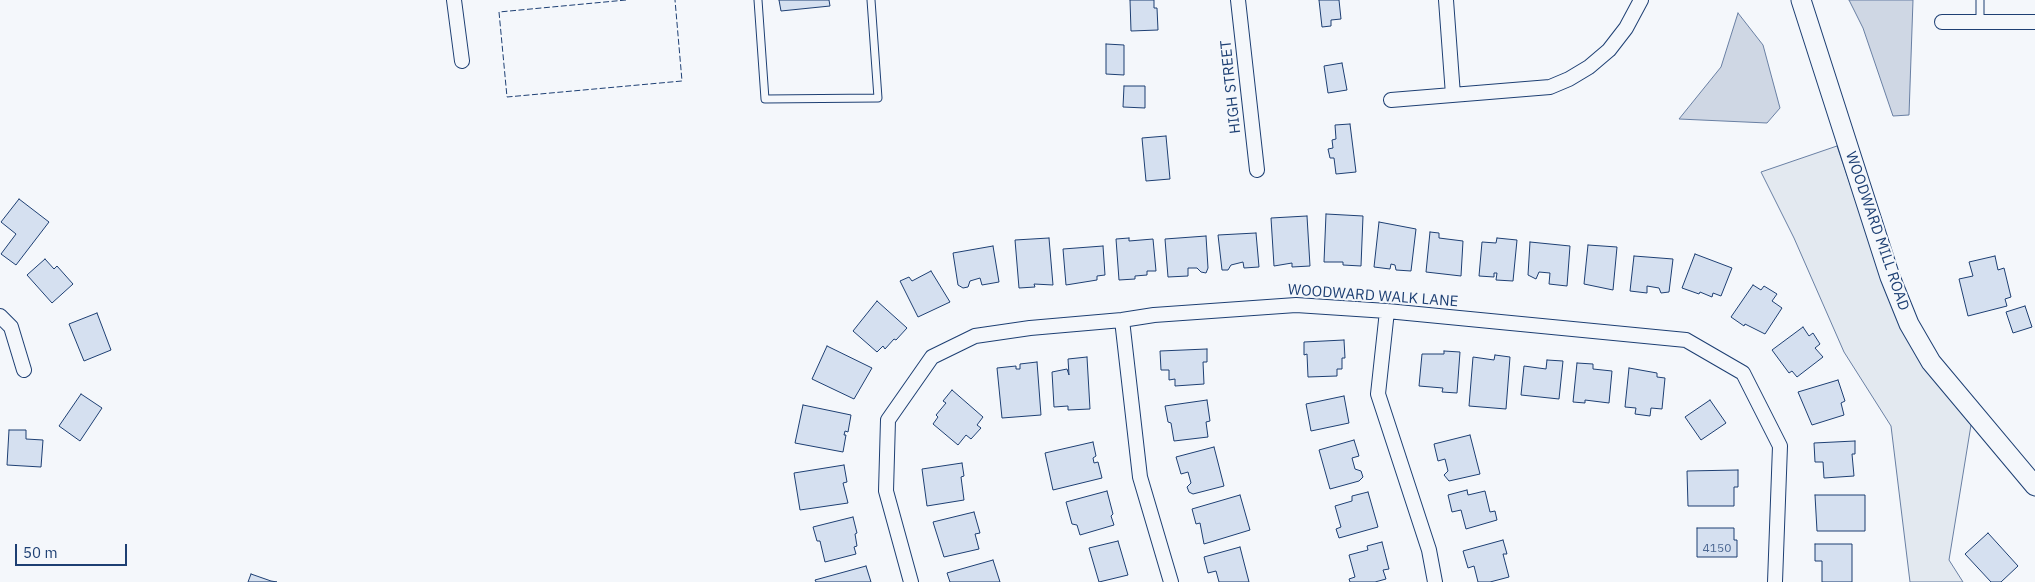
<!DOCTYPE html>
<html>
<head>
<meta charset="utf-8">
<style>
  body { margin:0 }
  #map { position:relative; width:2035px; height:582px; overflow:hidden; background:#f4f7fb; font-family:"IBM Plex Sans",sans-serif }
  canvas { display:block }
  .scale { position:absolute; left:15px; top:544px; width:112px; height:22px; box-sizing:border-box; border:2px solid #1d3f73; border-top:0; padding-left:6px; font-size:15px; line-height:18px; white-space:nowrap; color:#1d3f73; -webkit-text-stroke:4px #f4f7fb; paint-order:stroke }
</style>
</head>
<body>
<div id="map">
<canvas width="2035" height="582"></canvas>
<div class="scale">50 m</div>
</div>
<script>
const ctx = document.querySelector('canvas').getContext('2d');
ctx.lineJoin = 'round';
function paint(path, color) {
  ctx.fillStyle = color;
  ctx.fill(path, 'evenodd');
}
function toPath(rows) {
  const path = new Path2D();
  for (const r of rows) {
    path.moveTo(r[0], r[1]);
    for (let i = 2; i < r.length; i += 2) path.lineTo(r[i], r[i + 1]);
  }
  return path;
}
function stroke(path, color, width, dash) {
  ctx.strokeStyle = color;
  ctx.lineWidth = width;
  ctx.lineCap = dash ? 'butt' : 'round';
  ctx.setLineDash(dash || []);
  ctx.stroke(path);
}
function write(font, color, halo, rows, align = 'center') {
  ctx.font = font + ' "IBM Plex Sans",sans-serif';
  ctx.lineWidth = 4;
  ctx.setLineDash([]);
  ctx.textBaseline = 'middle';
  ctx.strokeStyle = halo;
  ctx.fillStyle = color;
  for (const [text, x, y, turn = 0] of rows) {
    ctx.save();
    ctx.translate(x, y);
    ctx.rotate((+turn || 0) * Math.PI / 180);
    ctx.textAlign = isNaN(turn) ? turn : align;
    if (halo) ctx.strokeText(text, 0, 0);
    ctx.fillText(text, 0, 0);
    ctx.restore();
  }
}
const green = toPath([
  [1837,146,1869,239,1917,354,1971,425,1949,560,1963,582,1910,582,1891,426,1844,352,1794,238,1761,172,1837,146]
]);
const water = toPath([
  [1849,0,1913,0,1909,115,1893,116,1863,28,1849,0],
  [1738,13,1763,45,1780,108,1767,123,1679,119,1721,67,1738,13]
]);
const building = toPath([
  [779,0,829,0,830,6,781,11,779,0],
  [1130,0,1154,0,1154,8,1157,8,1158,30,1131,31,1130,0],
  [1319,0,1339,0,1341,19,1331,20,1331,26,1322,27,1319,0],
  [1106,44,1124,45,1124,75,1106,74,1106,44],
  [1342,63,1347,90,1328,93,1324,66,1342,63],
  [1124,86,1145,86,1145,108,1123,107,1124,86],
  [1350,124,1356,172,1336,174,1334,158,1330,158,1328,149,1333,148,1332,140,1336,139,1335,125,1350,124],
  [1166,136,1170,179,1146,181,1142,138,1166,136],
  [19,199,49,222,16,265,1,254,16,234,1,222,19,199],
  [1326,214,1363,216,1361,266,1343,265,1343,262,1324,262,1326,214],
  [1307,216,1310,266,1292,267,1292,263,1274,266,1271,218,1307,216],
  [1379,222,1416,229,1411,271,1396,270,1395,265,1391,264,1390,269,1374,267,1379,222],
  [1430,232,1439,233,1439,238,1463,241,1461,276,1426,272,1430,232],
  [1256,233,1259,267,1244,268,1243,262,1231,265,1228,270,1222,270,1218,235,1256,233],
  [1206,236,1208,268,1206,273,1201,272,1197,268,1188,268,1188,276,1168,277,1165,239,1206,236],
  [1049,238,1053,285,1034,284,1035,287,1019,288,1015,240,1049,238],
  [1129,238,1129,241,1153,239,1156,271,1147,271,1147,275,1135,276,1135,279,1119,280,1116,239,1129,238],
  [1497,238,1517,240,1513,281,1496,280,1497,273,1494,273,1494,277,1479,276,1482,242,1496,243,1497,238],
  [1530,242,1570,246,1567,286,1549,284,1550,273,1539,272,1536,279,1528,275,1530,242],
  [1588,245,1617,247,1613,290,1584,284,1588,245],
  [993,246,999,282,982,285,980,278,970,281,968,287,963,288,958,285,953,253,993,246],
  [1103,246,1105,275,1097,276,1097,280,1066,285,1063,249,1103,246],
  [1695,254,1732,268,1721,296,1713,293,1712,297,1700,292,1699,294,1682,288,1695,254],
  [1634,256,1673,259,1669,292,1661,293,1659,288,1647,286,1647,293,1630,291,1634,256],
  [1995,256,1998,270,2004,268,2011,297,2005,299,2007,306,1968,316,1959,279,1973,276,1969,262,1995,256],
  [45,259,54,269,57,266,73,284,52,303,27,275,45,259],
  [931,271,950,302,918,317,900,281,909,277,912,281,931,271],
  [1753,285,1761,290,1764,286,1777,294,1772,301,1782,308,1765,334,1745,324,1744,326,1731,317,1753,285],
  [877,301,907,328,896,340,894,339,885,349,883,346,877,352,853,331,877,301],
  [2025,306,2032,327,2013,333,2006,312,2025,306],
  [97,313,111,350,84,361,69,324,97,313],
  [1803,327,1809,336,1813,333,1820,344,1815,348,1823,357,1797,377,1792,371,1789,373,1772,350,1803,327],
  [1344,340,1345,358,1342,358,1342,369,1337,369,1337,376,1308,377,1307,354,1304,355,1304,342,1344,340],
  [827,346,872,368,854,399,812,379,827,346],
  [1207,349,1207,362,1203,362,1204,384,1175,386,1175,379,1169,380,1169,370,1161,370,1160,351,1207,349],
  [1444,351,1460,352,1457,393,1442,392,1443,388,1419,386,1422,354,1444,354,1444,351],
  [1495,355,1510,357,1506,409,1469,406,1473,357,1494,360,1495,355],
  [1087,357,1090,409,1068,410,1068,406,1054,407,1052,372,1067,369,1069,375,1068,359,1087,357],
  [1547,360,1563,361,1559,399,1521,395,1524,366,1546,369,1547,360],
  [1037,362,1041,415,1002,418,997,368,1016,366,1016,369,1020,369,1020,364,1037,362],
  [1577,363,1593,364,1593,369,1612,371,1609,403,1585,400,1585,403,1573,402,1577,363],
  [1629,368,1657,373,1657,377,1665,378,1662,409,1651,408,1650,416,1635,414,1636,408,1625,407,1629,368],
  [1838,380,1845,401,1841,403,1844,415,1812,425,1798,392,1838,380],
  [952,390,983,417,977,425,981,428,971,439,966,435,958,445,933,424,938,417,936,415,946,403,943,401,952,390],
  [81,394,102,408,80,441,59,426,81,394],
  [1344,396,1349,423,1311,431,1306,404,1344,396],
  [1207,400,1210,421,1206,422,1208,437,1174,441,1171,423,1168,422,1165,406,1207,400],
  [1710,400,1726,423,1701,440,1685,417,1710,400],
  [803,405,851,415,848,432,845,431,844,435,846,435,843,452,795,443,803,405],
  [9,430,26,430,26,439,43,440,41,467,7,465,9,430],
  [1470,435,1480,474,1449,481,1444,475,1448,471,1445,459,1438,461,1434,444,1470,435],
  [1354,440,1359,456,1352,458,1355,469,1361,471,1363,477,1359,481,1330,489,1319,450,1354,440],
  [1855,441,1855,454,1852,454,1854,476,1824,478,1823,462,1815,462,1814,443,1855,441],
  [1093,442,1096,456,1093,458,1094,463,1098,462,1102,478,1053,490,1045,453,1093,442],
  [1214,447,1224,486,1193,494,1189,492,1187,487,1191,483,1188,472,1181,474,1176,457,1214,447],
  [962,463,964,476,961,477,964,500,927,506,922,469,962,463],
  [844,465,847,482,843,483,848,503,800,510,794,473,844,465],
  [1738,470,1738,487,1734,487,1734,506,1688,506,1687,471,1738,470],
  [1467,490,1468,495,1485,491,1490,512,1495,511,1497,520,1466,529,1461,510,1452,512,1448,495,1467,490],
  [1107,491,1113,514,1111,516,1114,525,1080,535,1077,525,1072,524,1066,502,1107,491],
  [1368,492,1378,527,1339,538,1336,529,1341,527,1335,506,1352,501,1352,496,1368,492],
  [1240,495,1250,530,1204,544,1200,523,1196,524,1192,509,1240,495],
  [1815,495,1865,495,1865,531,1817,531,1815,495],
  [974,512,980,533,975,534,979,549,944,557,933,522,974,512],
  [853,517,857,533,855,534,857,546,854,547,856,554,825,562,820,541,817,541,813,527,853,517],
  [1697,528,1734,528,1734,540,1737,540,1737,557,1697,557,1697,528],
  [1988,533,2018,566,2001,582,1991,582,1965,554,1988,533],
  [1503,540,1507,554,1503,554,1509,577,1490,582,1478,582,1474,566,1468,568,1463,551,1503,540],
  [1118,541,1128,575,1099,582,1089,548,1118,541],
  [1382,542,1389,569,1383,570,1386,579,1375,582,1350,582,1349,579,1355,577,1349,555,1368,550,1367,546,1382,542],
  [1815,544,1852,544,1852,582,1822,582,1822,561,1815,561,1815,544],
  [1240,547,1249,582,1219,582,1216,571,1208,573,1204,557,1240,547],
  [993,560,1000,582,950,582,947,573,993,560],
  [866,566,871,582,816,582,815,580,866,566],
  [251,574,271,581,277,582,248,582,251,574]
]);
const lane = toPath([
  [758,0,765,99,878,98,871,0],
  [1980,22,1980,0]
]);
const street = toPath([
  [454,0,462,61],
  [1238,0,1257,170],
  [1446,0,1453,95],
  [1942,22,2035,22],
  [1391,100,1550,87,1569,79,1589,67,1609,50,1626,28,1641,0],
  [1387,311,1378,394,1429,550,1435,582],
  [0,316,11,327,24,370],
  [1122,320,1140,477,1171,582],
  [911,582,886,491,888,420,932,357,975,336,1030,328,1122,320,1154,315,1296,305,1387,311,1686,340,1743,373,1780,446,1775,582]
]);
const secondary = toPath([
  [1801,0,1890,277,1909,324,1931,362,2035,486]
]);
const fence = toPath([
  [626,0,499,12,507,97,682,81,675,0]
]);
const numberNames = [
  ["4150",1717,549]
];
const streetNames = [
  ["HIGH STREET",1231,87,-96],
  ["WOODWARD MILL ROAD",1877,231,71],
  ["WOODWARD WALK LANE",1373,296,4]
];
paint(green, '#e3e9f0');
stroke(green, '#687fa3', 1);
paint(water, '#cfd7e4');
stroke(water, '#687fa3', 1);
paint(building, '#d5e0f0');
stroke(building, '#1d3f73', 1);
stroke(lane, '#1d3f73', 9);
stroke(street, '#1d3f73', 16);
stroke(secondary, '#1d3f73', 21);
stroke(lane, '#f4f7fb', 7);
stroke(street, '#f4f7fb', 14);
stroke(secondary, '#f4f7fb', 19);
stroke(fence, '#1d3f73', 1, [6, 2.5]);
write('12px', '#4b6792', null, numberNames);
write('15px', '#1d3f73', '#f4f7fb', streetNames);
</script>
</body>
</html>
